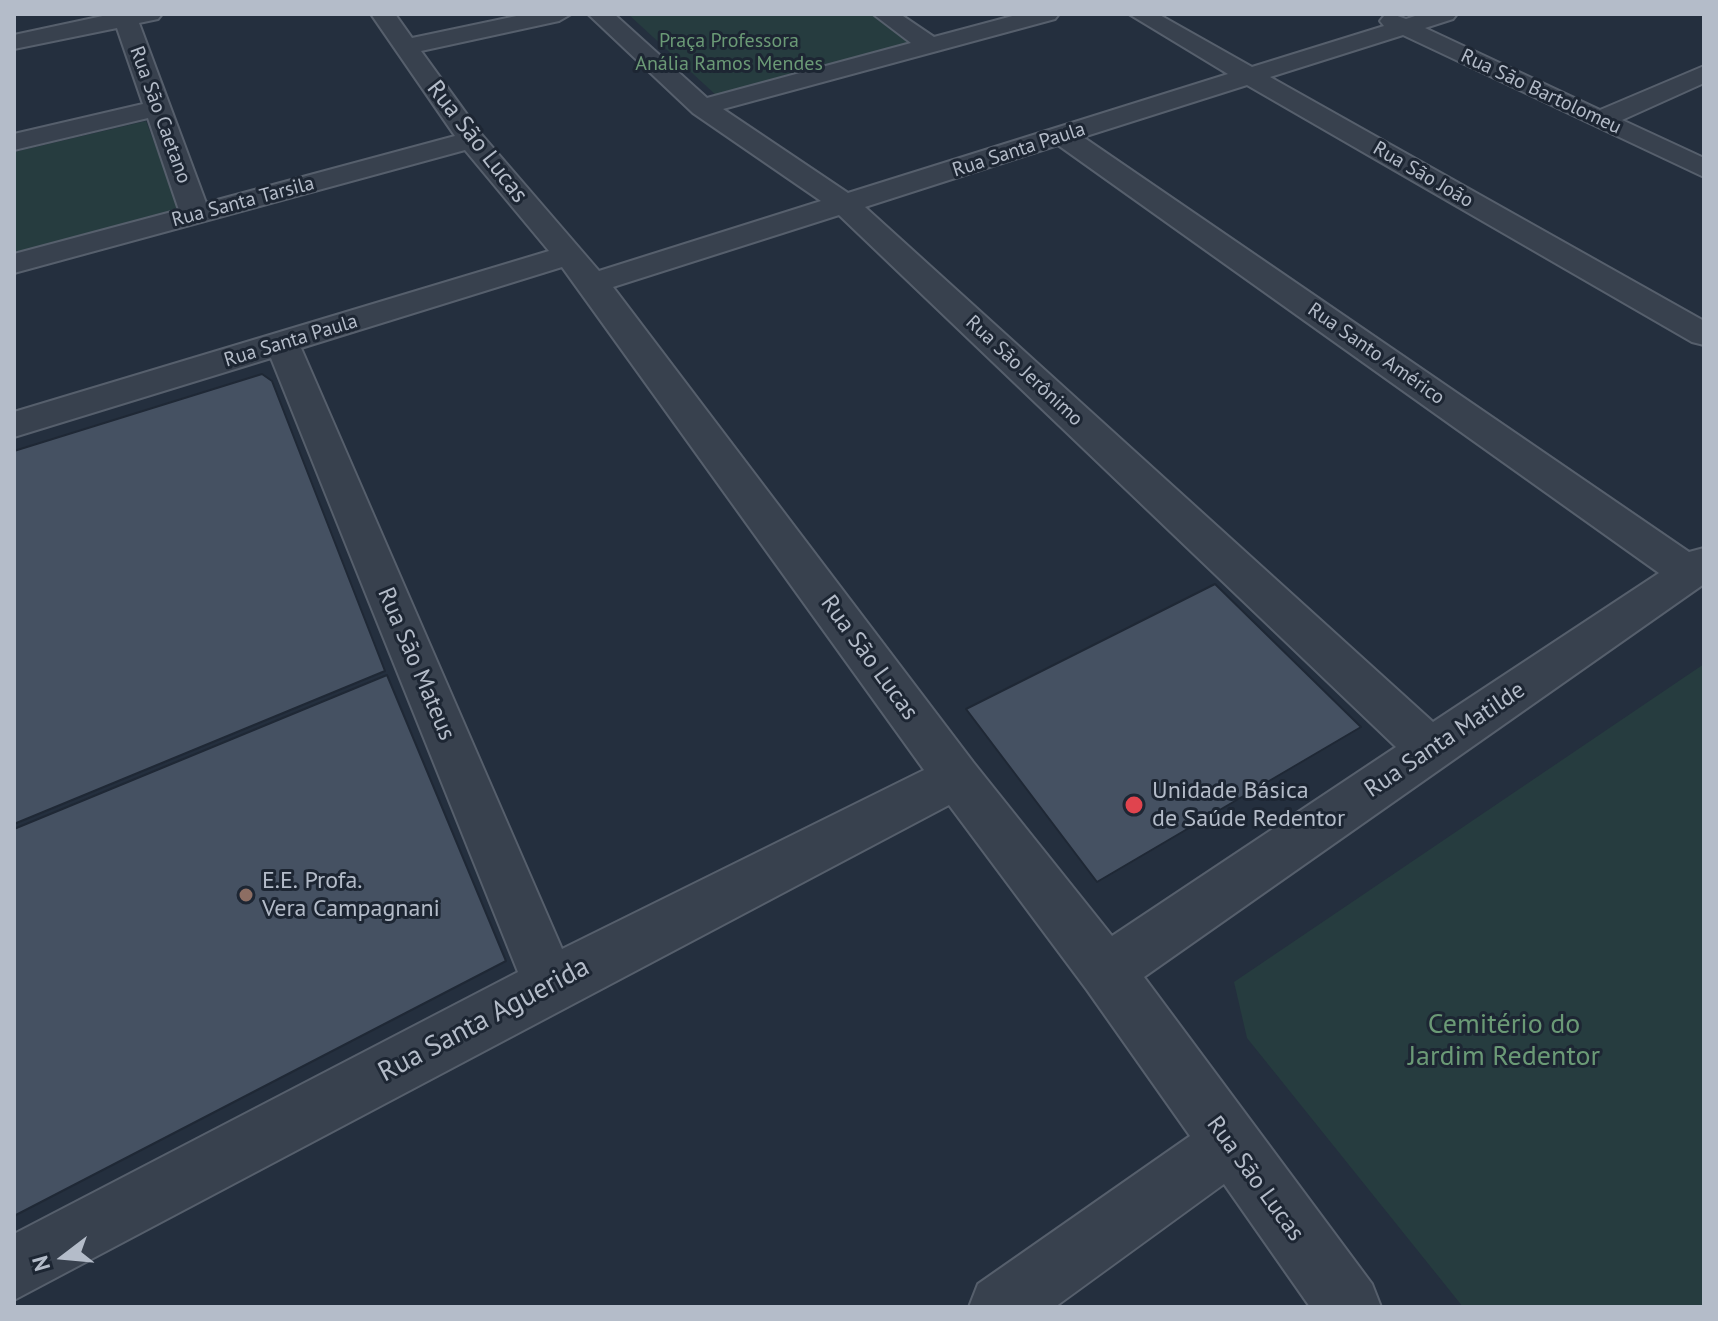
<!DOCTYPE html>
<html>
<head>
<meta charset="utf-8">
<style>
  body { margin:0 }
  #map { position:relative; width:1718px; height:1321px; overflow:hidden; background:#242f3e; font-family:"PT Sans",sans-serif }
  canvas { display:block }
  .frame { position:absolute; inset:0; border:16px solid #b4bcc9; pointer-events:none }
  .north { position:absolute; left:24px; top:1217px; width:80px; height:80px; -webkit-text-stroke:6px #1d2633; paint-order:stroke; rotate:254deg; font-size:22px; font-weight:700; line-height:32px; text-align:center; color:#b4bcc9 }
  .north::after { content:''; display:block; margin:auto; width:28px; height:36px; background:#b4bcc9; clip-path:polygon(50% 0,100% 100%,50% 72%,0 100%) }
</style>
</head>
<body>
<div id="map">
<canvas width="1718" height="1321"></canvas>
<div class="frame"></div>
<div class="north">N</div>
</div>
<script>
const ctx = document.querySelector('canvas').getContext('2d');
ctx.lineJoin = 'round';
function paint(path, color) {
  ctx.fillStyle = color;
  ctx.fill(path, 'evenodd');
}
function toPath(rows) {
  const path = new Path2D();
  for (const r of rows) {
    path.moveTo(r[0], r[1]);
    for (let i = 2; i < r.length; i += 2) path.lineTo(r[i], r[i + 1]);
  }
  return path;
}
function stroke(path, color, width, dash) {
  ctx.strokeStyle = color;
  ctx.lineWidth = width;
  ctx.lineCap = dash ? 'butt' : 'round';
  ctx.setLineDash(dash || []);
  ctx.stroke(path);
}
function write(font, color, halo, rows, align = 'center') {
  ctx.font = font + ' "PT Sans",sans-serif';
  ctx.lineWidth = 6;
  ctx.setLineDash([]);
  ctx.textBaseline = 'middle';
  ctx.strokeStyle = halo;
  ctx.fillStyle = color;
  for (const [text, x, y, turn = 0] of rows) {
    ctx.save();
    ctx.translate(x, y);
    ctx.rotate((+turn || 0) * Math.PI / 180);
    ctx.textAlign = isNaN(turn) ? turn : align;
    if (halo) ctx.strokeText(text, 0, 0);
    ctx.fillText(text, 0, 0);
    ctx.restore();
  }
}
const green = toPath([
  [628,14,875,14,914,42,717,96],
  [146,121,181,212,14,257,14,152],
  [1704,664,1704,1307,1463,1307,1247,1038,1234,982]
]);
const building = toPath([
  [262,374,272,381,385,671,14,824,14,451,262,374],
  [1215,584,1361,727,1097,882,966,709,1215,584],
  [387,675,506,961,14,1216,14,829,387,675]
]);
const minor = toPath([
  [112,14,162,14,158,19,139,23,206,203,455,136,371,14,395,14,412,38,526,14,571,14,559,21,421,51,481,134,599,271,821,201,693,113,588,14,614,14,707,98,911,43,873,14,900,14,934,37,1020,14,1059,14,1055,19,723,109,848,193,1228,74,1129,14,1158,14,1252,67,1384,26,1380,21,1384,16,1392,14,1406,19,1421,14,1457,14,1453,19,1425,28,1600,110,1704,66,1704,83,1622,120,1704,158,1704,177,1403,35,1270,77,1704,321,1704,345,1692,342,1247,85,1083,137,1689,552,1704,548,1704,584,1144,977,1372,1284,1381,1307,1310,1307,1224,1184,1055,1307,969,1307,978,1284,1190,1136,1087,990,949,805,14,1300,14,1234,518,972,271,358,14,437,14,412,549,251,465,150,14,273,14,254,179,210,148,118,14,150,14,134,143,104,117,28,14,49,14,35,112,14],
  [1058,145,1659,573,1433,722,865,207,1058,145],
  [839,215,1396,747,1112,936,973,762,613,287,839,215],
  [562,267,924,770,562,949,301,348,562,267]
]);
const markers = [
  [1134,805,10,"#e0444e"],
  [246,895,8,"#8d6e63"]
];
const farParknames = [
  ["Praça Professora",729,41],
  ["Anália Ramos Mendes",729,64]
];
const farStreetnames = [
  ["Rua São Bartolomeu",1541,92,25],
  ["Rua São Caetano",160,115,70],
  ["Rua Santa Paula",1019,150,-18],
  ["Rua São João",1423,175,30],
  ["Rua Santa Tarsila",243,202,-15],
  ["Rua Santa Paula",291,341,-17],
  ["Rua Santo Américo",1376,354,35],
  ["Rua São Jerônimo",1024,371,43]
];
const streetNames = [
  ["Rua São Lucas",477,142,52],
  ["Rua São Lucas",869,658,54],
  ["Rua São Mateus",416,664,67],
  ["Rua Santa Matilde",1445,740,-34],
  ["Rua São Lucas",1255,1179,54]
];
const poiNames = [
  ["Unidade Básica",1152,791],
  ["de Saúde Redentor",1152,819],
  ["E.E. Profa.",262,881],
  ["Vera Campagnani",262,909]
];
const nearStreetnames = [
  ["Rua Santa Aguerida",484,1020,-28]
];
const nearParknames = [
  ["Cemitério do",1504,1025],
  ["Jardim Redentor",1504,1057]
];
paint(green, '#263c3f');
paint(building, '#455162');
stroke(building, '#1f2835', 2);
stroke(minor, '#565f6c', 4);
paint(minor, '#38414e');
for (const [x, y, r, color] of markers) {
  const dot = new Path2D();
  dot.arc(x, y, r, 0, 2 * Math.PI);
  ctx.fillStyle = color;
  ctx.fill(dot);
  stroke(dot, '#1d2633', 3);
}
write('20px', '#6b9a76', '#1d2633', farParknames);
write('20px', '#b4bcc9', '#1d2633', farStreetnames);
write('24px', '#b4bcc9', '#1d2633', streetNames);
write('24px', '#b4bcc9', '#1d2633', poiNames, 'left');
write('28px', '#b4bcc9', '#1d2633', nearStreetnames);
write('28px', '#6b9a76', '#1d2633', nearParknames);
</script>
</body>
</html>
